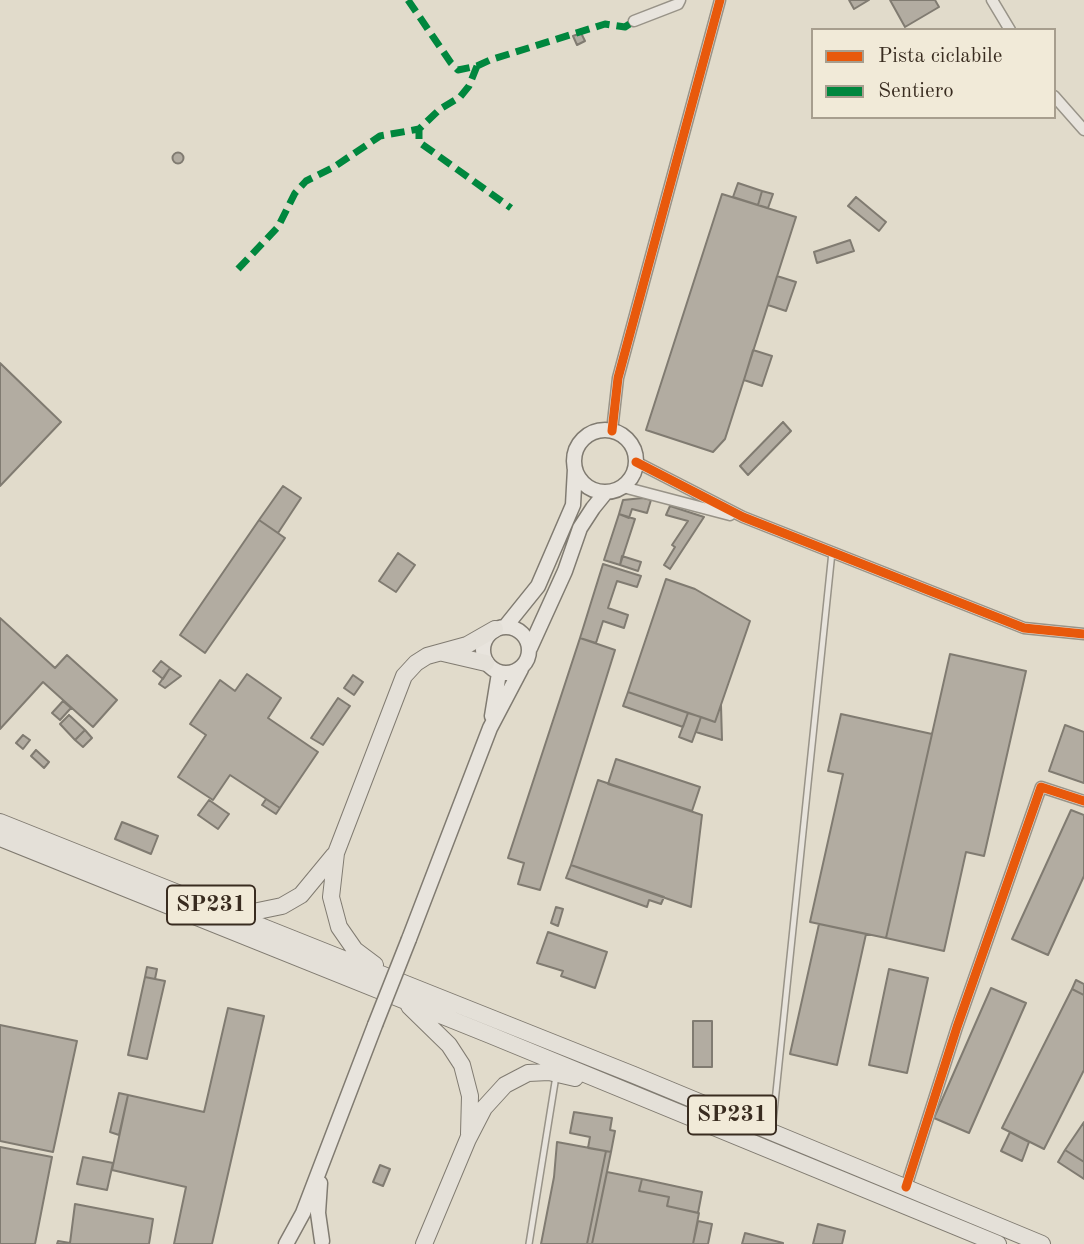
<!DOCTYPE html>
<html>
<head>
<meta charset="utf-8">
<style>
  body { margin:0 }
  #map { position:relative; width:1084px; height:1244px; overflow:hidden; background:#e1dbcb; font-family:"Old Standard TT",serif }
  canvas { display:block }
  .legend { position:absolute; left:811px; top:28px; width:245px; height:91px; box-sizing:border-box; background:#f1ead8; border:2px solid #a79e8e; margin:0; padding:9px 12px; list-style:none; font-size:21px; color:#392c20 }
  .legend li { display:flex; align-items:center; gap:14px; height:35px }
  .legend b { width:35px; border:2px solid #a79e8e }
</style>
</head>
<body>
<div id="map">
<canvas width="1084" height="1244"></canvas>
<ul class="legend">
<li><b style="height:9px;background:#e8590c"></b>Pista ciclabile</li>
<li><b style="height:9px;background:#00873e"></b>Sentiero</li>
</ul>
</div>
<script>
const ctx = document.querySelector('canvas').getContext('2d');
ctx.lineJoin = 'round';
function paint(path, color) {
  ctx.fillStyle = color;
  ctx.fill(path, 'evenodd');
}
function toPath(rows) {
  const path = new Path2D();
  for (const r of rows) {
    if (r.length === 3) {
      path.moveTo(r[0] + r[2], r[1]);
      path.arc(r[0], r[1], r[2], 0, 2 * Math.PI);
      continue;
    }
    path.moveTo(r[0], r[1]);
    for (let i = 2; i < r.length; i += 2) path.lineTo(r[i], r[i + 1]);
  }
  return path;
}
function stroke(path, color, width, dash) {
  ctx.strokeStyle = color;
  ctx.lineWidth = width;
  ctx.lineCap = dash ? 'butt' : 'round';
  ctx.setLineDash(dash || []);
  ctx.stroke(path);
}
function write(font, color, halo, rows, align = 'center') {
  ctx.font = font + ' "Old Standard TT",serif';
  ctx.lineWidth = 5;
  ctx.setLineDash([]);
  ctx.textBaseline = 'middle';
  ctx.strokeStyle = halo;
  ctx.fillStyle = color;
  for (const [text, x, y, turn = 0] of rows) {
    ctx.save();
    ctx.translate(x, y);
    ctx.rotate((+turn || 0) * Math.PI / 180);
    ctx.textAlign = isNaN(turn) ? turn : align;
    if (halo) ctx.strokeText(text, 0, 0);
    ctx.fillText(text, 0, 0);
    ctx.restore();
  }
}
const building = toPath([
  [849,0,869,0,854,9,849,0],
  [890,0,935,0,939,7,905,27,890,0],
  [581,33,585,41,577,45,573,36,581,33],
  [178,158,5.5],
  [738,183,762,191,758,205,733,197,738,183],
  [762,191,773,194,768,208,758,205,762,191],
  [722,194,796,217,725,439,713,452,646,430,722,194],
  [856,197,886,222,879,231,848,206,856,197],
  [850,240,854,251,817,263,814,252,850,240],
  [777,276,796,282,786,311,768,305,777,276],
  [753,350,772,356,762,386,744,380,753,350],
  [0,363,61,422,0,486,0,363],
  [783,422,791,431,748,475,740,466,783,422],
  [283,486,301,498,278,533,259,520,283,486],
  [643,498,651,500,647,513,632,509,629,518,619,514,623,500,643,498],
  [670,506,704,517,670,569,664,565,675,547,672,545,688,521,666,515,670,506],
  [619,514,635,519,620,565,604,560,619,514],
  [259,520,285,538,205,653,180,635,259,520],
  [398,553,415,565,396,592,379,581,398,553],
  [622,556,641,562,638,571,620,565,622,556],
  [603,564,641,576,637,587,617,581,608,608,628,615,624,628,603,621,596,643,580,638,603,564],
  [666,579,695,589,750,621,715,722,628,692,666,579],
  [0,618,55,668,67,655,117,700,93,727,43,682,0,729,0,618],
  [580,638,615,650,540,890,518,884,524,863,508,858,580,638],
  [950,654,1026,671,984,856,966,852,944,951,886,938,950,654],
  [161,661,170,668,163,679,153,671,161,661],
  [170,668,181,676,165,688,159,684,170,668],
  [247,674,281,698,268,718,318,752,280,808,230,775,213,800,178,777,206,735,190,724,220,680,235,691,247,674],
  [353,675,363,682,354,695,344,688,353,675],
  [628,692,688,713,683,727,623,706,628,692],
  [338,698,350,706,323,745,311,738,338,698],
  [63,701,71,708,60,720,52,713,63,701],
  [721,705,722,740,696,732,701,717,715,722,721,705],
  [688,713,701,717,692,742,679,737,688,713],
  [841,714,932,734,886,938,810,922,843,774,828,771,841,714],
  [69,715,85,730,75,740,60,724,69,715],
  [1065,725,1084,732,1084,783,1049,771,1065,725],
  [85,730,92,738,83,747,75,740,85,730],
  [23,735,30,740,23,749,16,743,23,735],
  [36,750,49,762,44,768,31,756,36,750],
  [616,759,700,787,692,811,608,784,616,759],
  [598,780,702,815,691,907,571,865,598,780],
  [266,799,280,808,276,814,262,805,266,799],
  [209,800,229,814,218,829,198,815,209,800],
  [1071,810,1084,815,1084,876,1048,955,1012,939,1071,810],
  [122,822,158,836,151,854,115,839,122,822],
  [571,865,664,897,661,904,649,900,647,907,566,878,571,865],
  [556,907,563,909,558,926,551,923,556,907],
  [819,924,866,934,837,1065,790,1054,819,924],
  [548,932,607,952,595,988,561,976,563,971,537,963,548,932],
  [147,967,157,969,155,979,145,977,147,967],
  [889,969,928,978,907,1073,869,1065,889,969],
  [145,977,165,981,147,1059,128,1055,145,977],
  [1076,980,1084,984,1084,995,1072,989,1076,980],
  [991,988,1026,1003,969,1133,934,1118,991,988],
  [1072,989,1084,995,1084,1070,1044,1149,1002,1128,1072,989],
  [228,1008,264,1016,212,1244,174,1244,186,1187,112,1170,128,1095,204,1112,228,1008],
  [693,1021,712,1021,712,1067,693,1067,693,1021],
  [0,1025,77,1041,53,1152,0,1141,0,1025],
  [119,1093,128,1095,119,1135,110,1132,119,1093],
  [574,1112,612,1118,610,1130,615,1131,611,1152,588,1148,590,1137,570,1133,574,1112],
  [1084,1122,1084,1162,1065,1150,1084,1122],
  [1010,1132,1029,1142,1022,1161,1001,1151,1010,1132],
  [557,1142,606,1151,587,1244,541,1244,554,1177,557,1142],
  [0,1147,52,1157,35,1244,0,1244,0,1147],
  [1065,1150,1084,1162,1084,1179,1058,1162,1065,1150],
  [606,1151,611,1152,592,1244,587,1244,606,1151],
  [83,1157,113,1163,107,1190,77,1184,83,1157],
  [380,1165,390,1169,383,1186,373,1182,380,1165],
  [607,1172,642,1179,639,1191,669,1197,667,1206,699,1213,693,1244,592,1244,607,1172],
  [642,1179,702,1192,698,1213,667,1206,669,1197,639,1191,642,1179],
  [75,1204,153,1219,149,1244,57,1244,58,1241,70,1243,75,1204],
  [698,1221,712,1224,708,1244,693,1244,698,1221],
  [818,1224,845,1231,842,1244,813,1244,818,1224],
  [745,1233,783,1243,783,1244,742,1244,745,1233]
]);
const lane = toPath([
  [772,1131,832,552],
  [529,1244,556,1076]
]);
const street = toPath([
  [992,0,1010,30],
  [634,21,678,4,680,0],
  [1054,96,1084,130],
  [612,431,618,378,720,0],
  [636,462,743,517,1024,628,1084,634],
  [623,487,730,515],
  [906,1187,957,1027,1041,787,1084,801]
]);
const secondary = toPath([
  [605,461,31],
  [506,650,23],
  [505,627,538,586,573,505,575,469],
  [530,648,565,571,580,528,593,508,606,492],
  [492,716,499,673],
  [409,939,490,728,521,669],
  [320,1183,318,1213,322,1241],
  [286,1244,303,1213,375,1025]
]);
const primary = toPath([
  [443,653,486,663],
  [0,822,634,1075,1042,1244],
  [0,838,490,1035,998,1244],
  [236,908,253,912,282,906,301,895,334,855],
  [375,965,355,950,339,927,331,897,336,853,404,676,416,663,427,656,467,645,495,629],
  [409,1006,449,1045,462,1065,470,1096,469,1134],
  [424,1244,468,1139,484,1108,505,1085,528,1073,549,1072,575,1078]
]);
const secondaryBridge = toPath([
  [375,1025,409,939]
]);
const quiet = toPath([
  [408,0,451,63,458,70,477,66,490,60,605,24,625,27,634,21],
  [477,66,469,86,460,97,440,109,419,129,419,142,511,208],
  [238,269,278,227,295,193,306,181,334,167,380,136,419,129]
]);
const cycleway = toPath([
  [612,431,618,378,720,0],
  [636,462,743,517,1024,628,1084,634],
  [906,1187,957,1027,1041,787,1084,801]
]);
const shields = [
  [211,905,88],
  [732,1115,88]
];
const shieldNames = [
  ["SP231",211,905],
  ["SP231",732,1115]
];
paint(building, '#b2aca1');
stroke(building, '#807b71', 2);
stroke(lane, '#989388', 8);
stroke(street, '#989388', 13);
stroke(secondary, '#807b71', 17);
stroke(primary, '#807b71', 18);
stroke(lane, '#e8e4dd', 5);
stroke(street, '#e8e4dd', 10);
stroke(secondary, '#e8e4dd', 14);
stroke(primary, '#e4e0d8', 16);
stroke(secondaryBridge, '#807b71', 17, []);
stroke(secondaryBridge, '#e8e4dd', 14);
stroke(quiet, '#00873e', 7, [14, 7]);
stroke(cycleway, '#e8590c', 9);
for (const [x, y, w] of shields) {
  const box = new Path2D();
  box.roundRect(x - w / 2, y - 19.5, w, 39, 5);
  ctx.fillStyle = '#f1ead8';
  ctx.fill(box);
  stroke(box, '#392c20', 2);
}
write('bold 23px', '#392c20', null, shieldNames);
</script>
</body>
</html>
